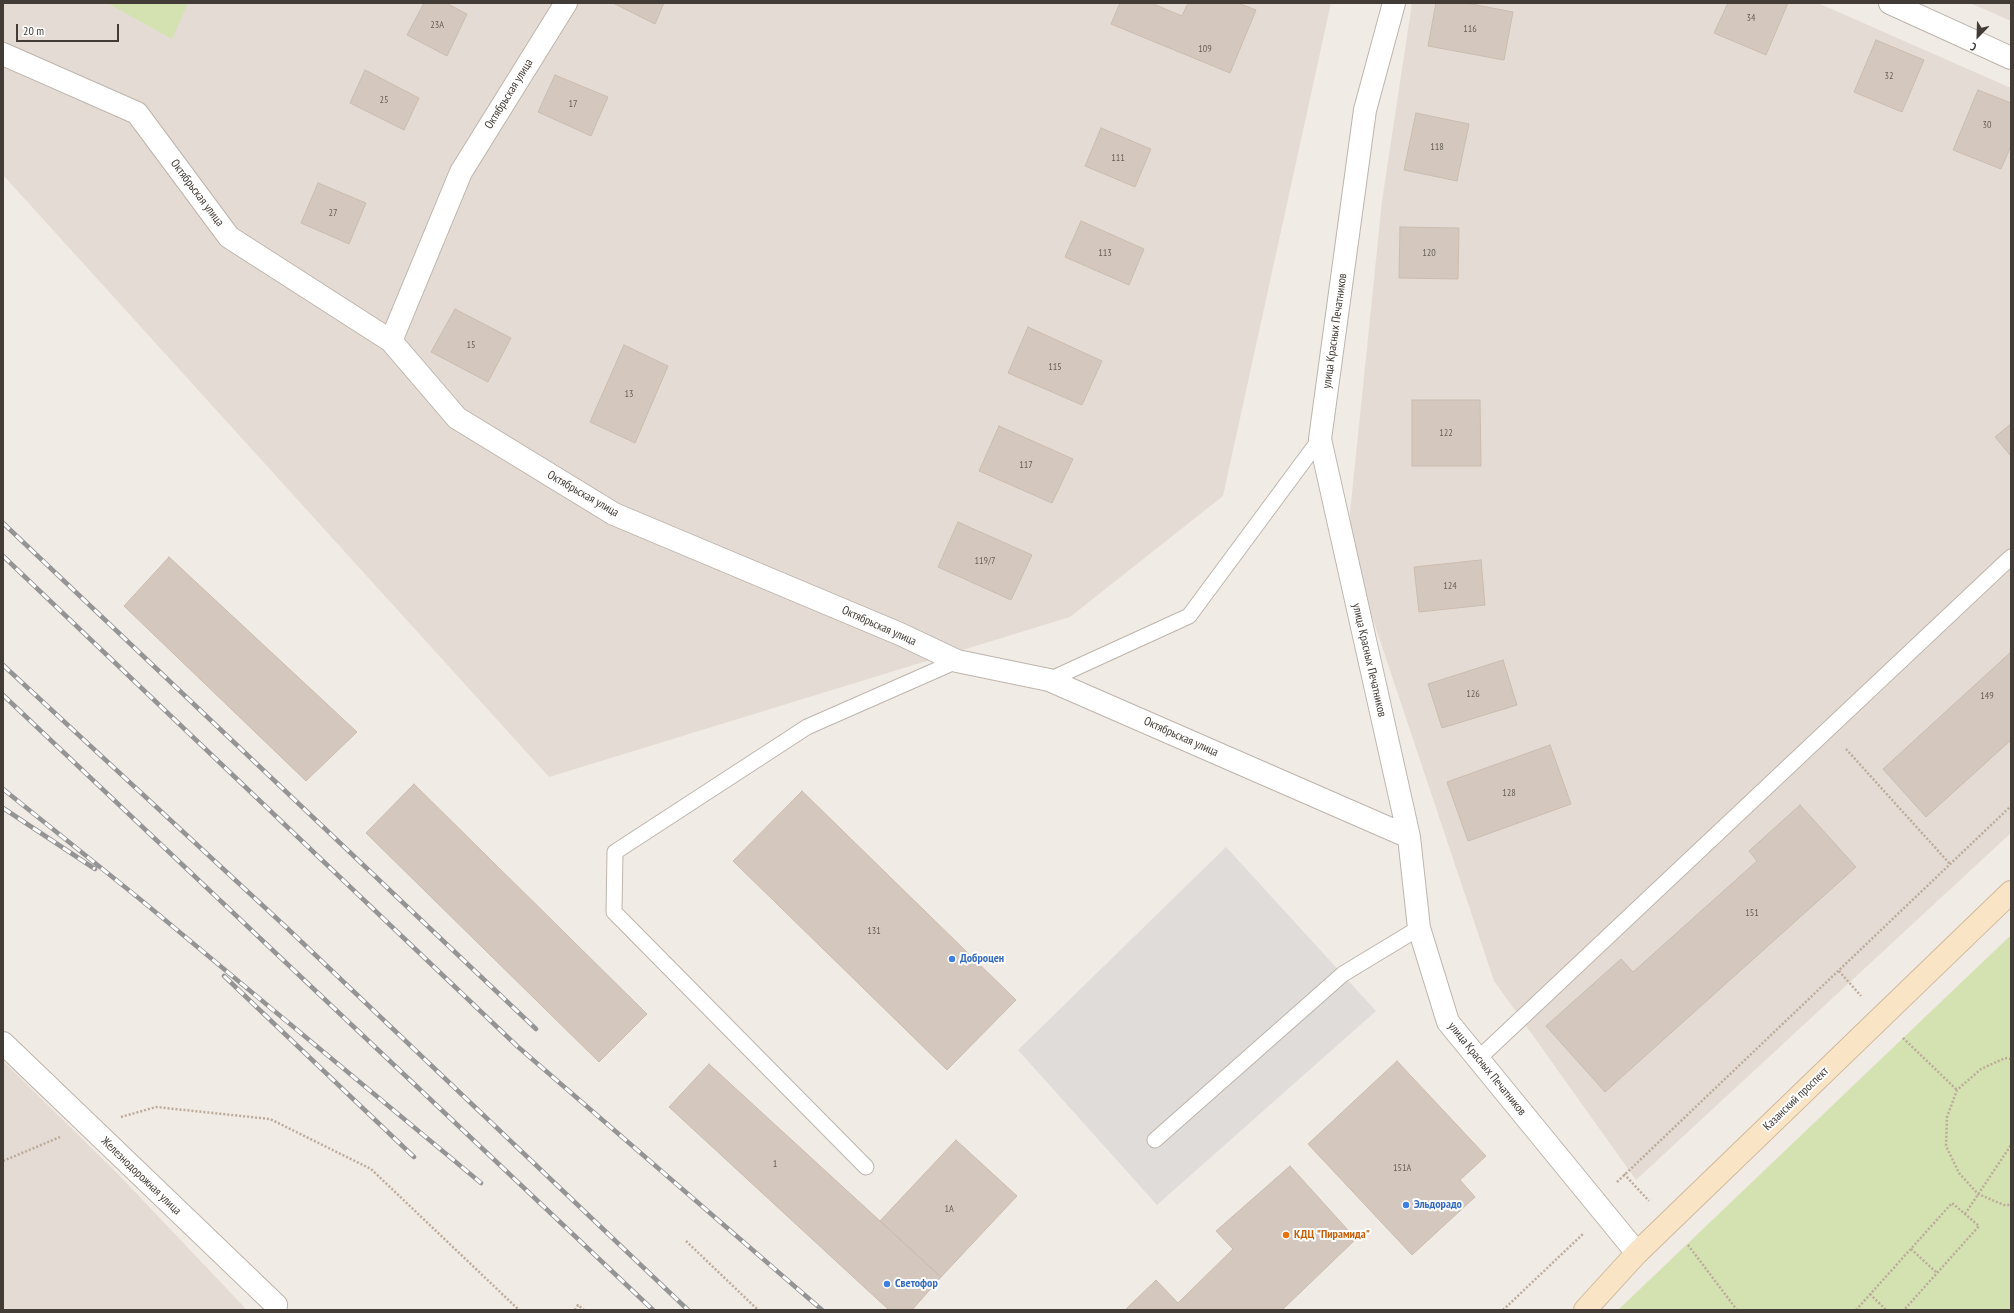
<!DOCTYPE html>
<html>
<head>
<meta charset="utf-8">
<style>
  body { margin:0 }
  #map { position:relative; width:2014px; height:1313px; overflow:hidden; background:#f1ebe5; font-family:"PT Sans Narrow",sans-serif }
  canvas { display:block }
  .frame { position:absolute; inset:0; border:4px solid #433b35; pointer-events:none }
  .north { position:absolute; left:1958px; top:16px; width:40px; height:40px; -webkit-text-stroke:3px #fff; paint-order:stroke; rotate:203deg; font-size:11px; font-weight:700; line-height:16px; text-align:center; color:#433b35 }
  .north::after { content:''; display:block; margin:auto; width:14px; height:18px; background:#433b35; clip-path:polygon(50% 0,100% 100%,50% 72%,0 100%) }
  .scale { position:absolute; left:16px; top:24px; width:103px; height:18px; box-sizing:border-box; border:2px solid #433b35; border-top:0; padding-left:5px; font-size:12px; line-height:14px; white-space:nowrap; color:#433b35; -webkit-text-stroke:3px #fff; paint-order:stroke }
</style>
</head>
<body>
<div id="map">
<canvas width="2014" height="1313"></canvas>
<div class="frame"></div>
<div class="north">С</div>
<div class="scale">20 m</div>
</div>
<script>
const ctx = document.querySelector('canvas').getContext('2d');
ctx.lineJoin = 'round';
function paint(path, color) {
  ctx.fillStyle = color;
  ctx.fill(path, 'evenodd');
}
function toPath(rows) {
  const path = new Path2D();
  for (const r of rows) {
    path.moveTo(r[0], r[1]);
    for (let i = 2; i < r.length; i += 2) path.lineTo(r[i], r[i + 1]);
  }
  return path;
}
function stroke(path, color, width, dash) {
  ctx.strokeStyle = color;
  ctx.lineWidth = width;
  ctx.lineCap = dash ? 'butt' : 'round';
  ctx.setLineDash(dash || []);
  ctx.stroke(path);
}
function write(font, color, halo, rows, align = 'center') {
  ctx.font = font + ' "PT Sans Narrow",sans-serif';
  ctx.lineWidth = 4;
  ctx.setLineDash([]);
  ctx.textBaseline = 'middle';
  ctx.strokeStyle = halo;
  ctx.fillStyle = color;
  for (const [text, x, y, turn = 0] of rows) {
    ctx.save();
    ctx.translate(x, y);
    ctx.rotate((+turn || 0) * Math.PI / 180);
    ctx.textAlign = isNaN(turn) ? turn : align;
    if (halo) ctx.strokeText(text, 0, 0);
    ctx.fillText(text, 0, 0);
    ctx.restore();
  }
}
const residential = toPath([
  [3,3,1331,3,1223,496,1070,617,549,777,3,175],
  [1412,3,1818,3,2011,88,2011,833,1636,1180,1494,981,1347,542,1382,201],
  [1970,3,2011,3,2011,21],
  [3,1061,118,1174,247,1310,3,1310]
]);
const green = toPath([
  [107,3,188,3,172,39],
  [2011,935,2011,1310,1618,1310]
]);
const parking = toPath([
  [1226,847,1376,1011,1157,1205,1018,1050]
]);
const building = toPath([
  [424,3,446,3,467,14,447,56,407,35,424,3],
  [613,3,664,3,655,24,613,3],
  [1120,3,1151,3,1182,16,1188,3,1238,3,1256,10,1230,73,1111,24,1120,3],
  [1436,3,1466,3,1513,12,1504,60,1428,46,1436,3],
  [1728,3,1788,3,1766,55,1714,33,1728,3],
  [1876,40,1924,60,1902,112,1854,92,1876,40],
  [365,70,419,98,404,130,350,103,365,70],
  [555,75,608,97,591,136,538,112,555,75],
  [1978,90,2011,103,2011,146,2001,169,1953,150,1978,90],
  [1416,113,1469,124,1457,181,1404,170,1416,113],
  [1101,128,1151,149,1135,187,1085,166,1101,128],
  [318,183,366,203,349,244,301,223,318,183],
  [1081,221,1144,249,1129,285,1065,257,1081,221],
  [1400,227,1459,228,1458,279,1399,278,1400,227],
  [455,309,511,338,488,382,431,352,455,309],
  [1028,327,1102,361,1082,405,1008,373,1028,327],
  [624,345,668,366,635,443,590,422,624,345],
  [1412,400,1480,400,1481,466,1412,466,1412,400],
  [2011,424,2011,456,1995,437,2011,424],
  [999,426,1073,459,1052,503,979,471,999,426],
  [958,522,1032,555,1011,600,938,567,958,522],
  [169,557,357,732,306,781,124,606,169,557],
  [1481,560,1485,605,1419,612,1414,567,1481,560],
  [2011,652,2011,740,1926,817,1883,769,2011,652],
  [1503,660,1517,705,1442,728,1428,684,1503,660],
  [1550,745,1571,804,1468,841,1447,782,1550,745],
  [414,784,647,1014,599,1062,366,833,414,784],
  [802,791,1016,1000,947,1070,733,861,802,791],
  [1800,805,1856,867,1605,1092,1546,1026,1621,959,1633,972,1757,861,1749,851,1800,805],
  [1397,1061,1486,1156,1460,1180,1475,1197,1412,1255,1308,1144,1397,1061],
  [709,1064,941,1277,912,1310,889,1310,669,1107,709,1064],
  [956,1140,1017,1196,941,1277,880,1221,956,1140],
  [1290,1166,1356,1239,1282,1310,1125,1310,1156,1280,1178,1303,1233,1249,1216,1231,1290,1166]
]);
const path = toPath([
  [1846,749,1950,864],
  [1839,971,1861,996],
  [1903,1038,1957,1090],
  [2011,1059,2005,1058,1981,1069,1957,1090,1947,1117,1946,1146,1959,1173,1978,1194,2004,1205,2011,1205],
  [121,1117,156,1107,270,1119,371,1169,519,1310],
  [3,1161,60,1137],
  [1624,1174,1649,1201],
  [1617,1182,2011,806],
  [1965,1214,2011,1145],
  [686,1241,758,1310],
  [1688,1245,1737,1310],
  [1911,1249,1937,1273],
  [1870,1294,1886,1310],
  [575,1310,578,1305,584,1310],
  [1503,1310,1584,1233],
  [1856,1310,1952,1203,1979,1226,1904,1310]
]);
const lane = toPath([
  [1049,680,1189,616,1320,439],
  [1478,1059,2011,557],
  [1155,1140,1343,974,1419,928],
  [866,1167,614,912,615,852,807,727,957,661]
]);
const street = toPath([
  [566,3,461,172,391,341,457,418,614,514,900,634,957,661,1049,680,1409,837],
  [1394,3,1365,110,1320,439,1409,837,1419,928,1448,1022,1637,1253],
  [1890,3,2011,58],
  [3,54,137,113,229,237,391,341],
  [3,1043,276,1305,275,1310]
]);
const secondary = toPath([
  [1585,1310,1637,1253,2011,892]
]);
const rail = toPath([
  [3,523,536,1029],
  [3,556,517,1046,822,1310],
  [3,665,287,928,688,1310],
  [3,695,653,1310],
  [3,789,141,900,481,1183],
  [3,808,95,869],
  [224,976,414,1157]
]);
const markers = [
  [952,959,4,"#3f7fe0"],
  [1406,1205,4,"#3f7fe0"],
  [1286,1235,4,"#e8710a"],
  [887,1284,4,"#3f7fe0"]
];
const numberNames = [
  ["34",1751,18],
  ["23А",437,25],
  ["116",1470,29],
  ["109",1205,49],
  ["32",1889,76],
  ["25",384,100],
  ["17",573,104],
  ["30",1987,125],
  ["118",1437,147],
  ["111",1118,158],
  ["27",333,213],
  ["113",1105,253],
  ["120",1429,253],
  ["15",471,345],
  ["115",1055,367],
  ["13",629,394],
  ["122",1446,433],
  ["117",1026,465],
  ["119/7",985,561],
  ["124",1450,586],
  ["126",1473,694],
  ["149",1987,696],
  ["128",1509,793],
  ["151",1752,913],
  ["131",874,931],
  ["1",775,1164],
  ["151А",1402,1168],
  ["1А",949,1209]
];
const streetNames = [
  ["Октябрьская улица",509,94,-58],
  ["Октябрьская улица",197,193,53],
  ["улица Красных Печатников",1335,331,-82],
  ["Октябрьская улица",583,494,30],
  ["Октябрьская улица",879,626,24],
  ["улица Красных Печатников",1369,660,77],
  ["Октябрьская улица",1181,737,24],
  ["улица Красных Печатников",1487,1069,51],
  ["Казанский проспект",1796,1099,-44],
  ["Железнодорожная улица",141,1176,44]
];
const shopNames = [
  ["Доброцен",960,959],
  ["Эльдорадо",1414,1205],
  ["Светофор",895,1284]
];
const foodNames = [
  ["КДЦ \"Пирамида\"",1294,1235]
];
paint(residential, '#e4dcd4');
paint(green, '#d4e2b1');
paint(parking, '#dfdcda');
paint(building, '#d4c8be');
stroke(building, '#cbbcaf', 1);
stroke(lane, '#beb4ac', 17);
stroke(street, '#beb4ac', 24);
stroke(secondary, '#d0b99b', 24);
stroke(path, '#bcab9b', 2.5, [2, 2]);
stroke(lane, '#fff', 15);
stroke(street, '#fff', 22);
stroke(secondary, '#f9e4c6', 22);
stroke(rail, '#949494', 4.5);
stroke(rail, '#fff', 3, [9]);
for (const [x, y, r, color] of markers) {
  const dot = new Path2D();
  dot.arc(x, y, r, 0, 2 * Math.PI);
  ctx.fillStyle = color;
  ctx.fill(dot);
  stroke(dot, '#fff', 1.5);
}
write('10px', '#675e57', null, numberNames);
write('12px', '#433b35', '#fff', streetNames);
write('bold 12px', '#366cbe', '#fff', shopNames, 'left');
write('bold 12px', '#c56008', '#fff', foodNames, 'left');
</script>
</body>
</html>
